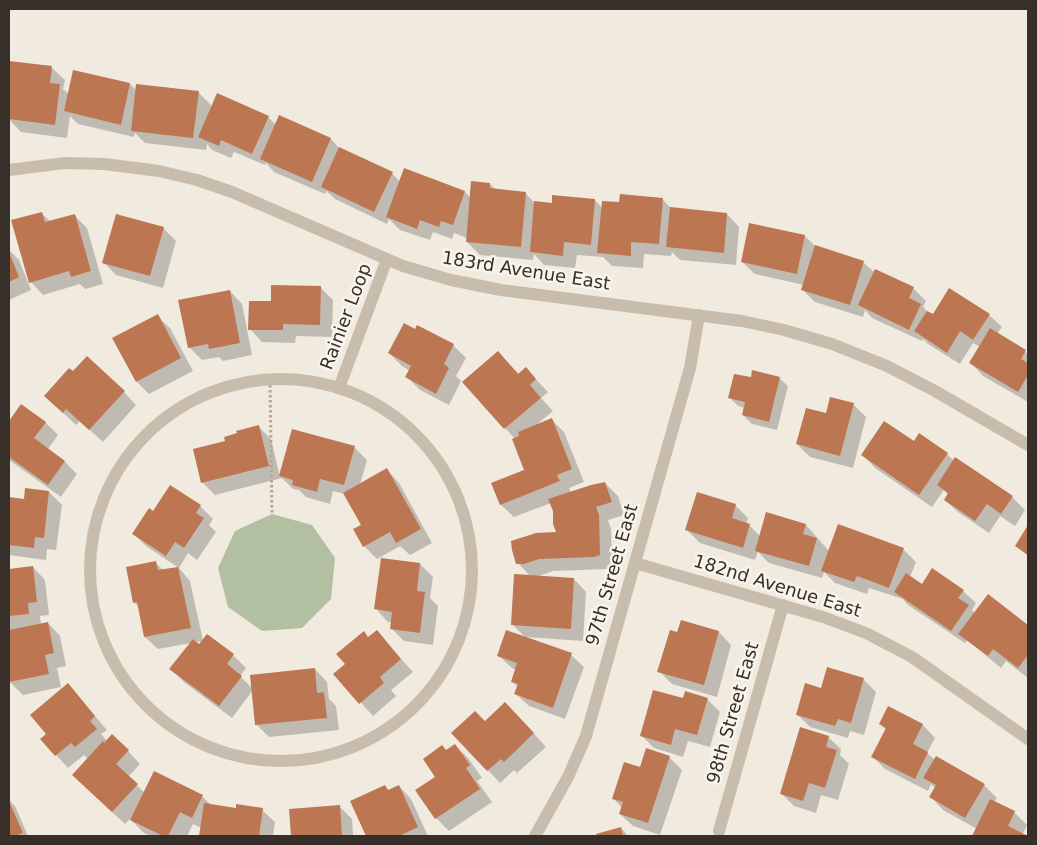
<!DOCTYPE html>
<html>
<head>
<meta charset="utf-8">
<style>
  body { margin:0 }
  #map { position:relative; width:1037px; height:845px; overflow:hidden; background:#f1eadf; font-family:"DejaVu Sans",sans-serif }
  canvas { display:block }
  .frame { position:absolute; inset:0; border:10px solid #37302a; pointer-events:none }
</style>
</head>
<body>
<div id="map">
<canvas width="1037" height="845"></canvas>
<div class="frame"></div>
</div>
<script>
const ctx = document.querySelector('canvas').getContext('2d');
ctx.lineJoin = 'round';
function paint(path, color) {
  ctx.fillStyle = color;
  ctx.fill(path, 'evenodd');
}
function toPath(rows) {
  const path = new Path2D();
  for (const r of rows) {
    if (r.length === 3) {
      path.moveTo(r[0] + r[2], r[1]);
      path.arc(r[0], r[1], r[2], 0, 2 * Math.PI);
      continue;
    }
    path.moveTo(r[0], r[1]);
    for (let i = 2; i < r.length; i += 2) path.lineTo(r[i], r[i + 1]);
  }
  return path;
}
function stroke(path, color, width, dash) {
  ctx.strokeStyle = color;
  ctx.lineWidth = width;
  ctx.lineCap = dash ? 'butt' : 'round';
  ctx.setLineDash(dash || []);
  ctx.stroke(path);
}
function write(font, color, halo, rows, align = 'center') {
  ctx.font = font + ' "DejaVu Sans",sans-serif';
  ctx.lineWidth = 5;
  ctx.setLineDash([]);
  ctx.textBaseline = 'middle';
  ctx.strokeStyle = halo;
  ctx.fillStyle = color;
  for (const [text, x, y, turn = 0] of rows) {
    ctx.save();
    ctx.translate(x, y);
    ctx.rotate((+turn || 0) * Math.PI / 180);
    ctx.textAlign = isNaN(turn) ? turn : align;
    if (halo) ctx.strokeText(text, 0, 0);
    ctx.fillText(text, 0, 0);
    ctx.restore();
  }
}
const green = toPath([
  [272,514,312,525,335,558,331,599,302,628,262,631,228,607,218,568,235,531]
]);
const shadow = toPath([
  [9,62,52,68,65,80,63,89,69,94,130,84,137,91,198,92,211,105,210,111,268,117,276,125,280,117,331,139,340,149,392,173,400,182,465,192,471,198,490,184,496,190,525,193,535,203,553,204,595,200,602,208,620,204,662,199,672,209,727,214,739,227,736,265,680,260,672,252,671,256,644,254,643,268,612,266,603,257,577,255,575,268,544,265,534,254,533,260,480,255,467,242,467,238,454,233,452,239,433,232,430,240,400,230,389,219,387,224,335,199,326,191,325,194,274,172,266,163,265,165,234,152,231,158,212,150,207,144,206,150,145,143,135,133,134,137,78,124,70,116,67,138,21,132,9,119],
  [41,213,51,222,74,215,87,228,103,284,85,289,80,284,43,295,31,282],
  [750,224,805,236,816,247,863,262,875,273,913,288,926,301,923,307,930,314,989,315,1002,327,997,334,1028,354,1028,402,983,376,971,363,980,347,973,343,960,364,928,344,923,339,922,341,872,318,865,310,863,317,815,302,803,290,804,285,755,274,742,262],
  [163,228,176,241,163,288,116,275,104,263],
  [9,250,19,260,31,290,9,300],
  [320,287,333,300,332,337,296,336,295,343,262,342,250,329,272,303],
  [230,291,242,304,252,355,223,361,219,357,202,360,189,347],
  [157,316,170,328,193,371,149,394,137,382],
  [418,326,453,345,466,358,456,376,461,381,449,405,420,390,407,377,410,371,402,366,389,353,415,331],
  [498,353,519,374,526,369,548,392,541,398,553,411,536,425,552,420,564,432,584,482,569,488,571,493,605,483,618,496,624,515,608,520,611,529,612,568,608,569,553,571,536,577,574,579,586,592,583,641,525,637,512,624,530,576,518,563,558,533,551,503,514,517,501,505,493,483,526,470,515,439,505,428],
  [779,378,788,386,777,430,752,424,743,415,745,408,738,406,730,398,752,379],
  [124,392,136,405,103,442,80,421,76,425,45,396],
  [854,405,866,417,853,468,810,457,797,444,827,415],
  [22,406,45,422,58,435,48,449,65,462,77,474,61,497,9,460,9,423],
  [258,426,271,439,280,477,292,431,354,447,367,460,360,485,387,470,399,483,432,543,410,555,400,546,377,559,364,546,362,525,345,494,333,491,330,504,306,497,299,490,293,489,282,478,215,495,202,482,227,442],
  [915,443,947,454,954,461,955,459,1012,497,1025,510,1015,526,1000,516,989,533,958,512,945,500,948,495,944,490,932,507,875,468,863,455],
  [171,487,200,506,213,519,209,525,216,532,197,560,188,553,179,568,146,546,133,533,154,513],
  [26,489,49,492,62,505,56,550,47,549,46,560,9,555,9,498,25,500],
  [735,505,748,518,746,524,749,525,760,536,767,514,806,525,829,551,903,549,916,562,910,577,922,586,963,591,976,603,972,610,975,613,988,596,1028,626,1028,678,1006,661,1001,668,967,640,965,643,908,605,903,599,869,588,867,594,835,583,824,572,822,578,769,563,758,552,755,560,700,543,687,530],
  [1028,527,1028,556,1016,546],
  [155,562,164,571,179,568,190,581,203,641,207,636,233,655,246,668,240,676,253,689,315,669,327,682,329,699,336,706,339,730,269,737,256,724,253,690,232,718,184,682,171,669,191,643,158,649,145,637,139,607,134,602],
  [203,641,200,645,195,642],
  [420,564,433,577,430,598,438,606,433,645,404,641,391,628,392,622,388,622,376,609],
  [33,567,45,580,49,615,40,616,41,625,48,623,60,636,66,666,57,668,61,687,23,695,10,682,9,675,9,570],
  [377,632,413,672,391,690,396,696,373,716,335,674,347,664,369,638],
  [719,632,731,645,717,697,672,684,659,671,678,634],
  [571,655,584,667,565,719,529,706,516,694,518,687,512,681,516,670,512,668,499,656],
  [863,679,876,692,864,735,850,731,848,738,810,727,797,714,822,689],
  [68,685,107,730,101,734,107,741,128,751,140,764,128,777,145,793,202,796,212,806,237,810,262,810,275,822,273,836,201,836,202,828,193,824,187,836,151,836,144,833,130,819,125,824,86,788,88,759,84,755,68,768,56,755,47,735],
  [707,699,720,712,710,747,688,741,683,757,654,748,642,736,684,700],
  [889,708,923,725,935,738,927,753,935,760,984,785,997,798,994,802,1014,812,1027,825,1022,835,1025,836,973,836,977,829,943,810,931,797,936,789,931,784,928,791,885,769,873,757,886,730,880,724],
  [518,716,546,747,517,773,514,770,500,783,453,733,485,722],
  [828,737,841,749,840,755,849,764,838,800,821,795,816,813,794,806,781,793],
  [455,745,468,758,482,778,477,781,492,802,449,831,436,818,417,790,437,777,446,751],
  [669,757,682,770,660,835,633,826,620,814,622,808,613,798,641,769],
  [385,786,389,791,399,786,411,799,428,836,368,836,352,802],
  [9,800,15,806,28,836,9,836],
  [339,806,352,819,353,836,293,836,290,810],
  [621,828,628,836,598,836,598,835]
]);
const building = toPath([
  [9,61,52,66,50,83,60,84,55,125,9,119],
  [73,70,130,83,121,125,64,111],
  [136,84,199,91,193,138,131,131],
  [217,93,269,116,252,154,221,140,219,146,198,137],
  [279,115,331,138,312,182,260,159],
  [339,147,393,172,374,212,321,187],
  [404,168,465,191,453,225,441,221,439,227,420,220,417,229,386,217],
  [471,181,490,183,490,188,526,192,521,247,466,242],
  [620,194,663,198,659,244,631,242,631,256,597,253,602,201,619,202],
  [552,195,595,199,591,245,564,242,563,256,530,252,534,201,552,203],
  [670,207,727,213,724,253,666,247],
  [42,212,45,222,75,214,91,271,71,277,69,271,29,283,11,220],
  [116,214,164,227,150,276,102,263],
  [749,223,805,235,797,274,741,262],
  [815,245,864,261,850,305,801,290],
  [9,252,19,277,9,282],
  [875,269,914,287,909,298,921,304,909,330,858,305],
  [271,285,321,286,320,325,283,324,283,330,248,330,249,301,271,301],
  [949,288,990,314,973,340,960,331,947,353,914,331,927,311,933,314],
  [230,290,240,343,209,349,208,344,188,348,178,300],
  [158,314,181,358,136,382,112,338],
  [404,323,415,329,417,325,454,344,444,364,449,368,436,394,405,377,411,366,388,353],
  [990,328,1026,350,1021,359,1028,363,1028,375,1018,392,969,363],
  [498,351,518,374,526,367,536,379,530,385,541,398,504,429,462,382],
  [87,356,125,391,89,430,66,409,63,413,44,396,69,368,73,371],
  [752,370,780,377,769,422,742,415,745,402,728,398,734,374,751,377],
  [830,397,854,403,840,456,796,444,806,408,826,413],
  [21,404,46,422,34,438,65,461,48,485,9,457,9,421],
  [552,418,572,469,557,475,560,481,500,505,491,483,524,470,512,439,519,436,518,432],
  [884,421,914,441,919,433,948,453,919,495,861,455],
  [259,425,269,466,201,483,193,449,225,441,224,437,237,433,236,431],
  [292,429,355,446,344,485,320,479,317,492,292,485,293,480,279,476],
  [955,457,1013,496,1001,514,987,504,975,521,944,500,948,493,937,485],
  [387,468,421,529,396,543,390,532,363,547,353,529,361,525,343,493],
  [605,482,612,502,596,507,599,515,600,555,594,557,539,559,524,564,516,564,512,550,511,541,536,533,556,532,553,524,553,511,548,499,591,485],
  [170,485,201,505,196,513,204,518,184,548,175,542,166,556,132,534,149,508,153,511],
  [25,488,49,491,44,538,35,537,34,548,9,545,9,497,24,499],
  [697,492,736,504,732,518,750,524,743,548,685,530],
  [766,512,806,524,803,534,817,538,809,566,755,551],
  [838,524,904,548,889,588,857,576,854,582,821,571],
  [1028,525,1028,555,1015,546],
  [381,558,420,563,417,591,425,592,420,633,390,629,392,612,374,609],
  [156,561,158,570,178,567,191,628,144,637,137,602,133,603,126,567],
  [33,566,37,602,28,603,29,614,9,616,9,569],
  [932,568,964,590,958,598,969,605,951,631,894,592,906,573,922,584],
  [514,574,574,578,571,629,511,625],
  [988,594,1028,625,1028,655,1018,668,993,649,988,656,958,634],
  [681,620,719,631,704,685,657,672,670,630,677,632],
  [48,622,54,653,45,655,49,674,9,682,9,630],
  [377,630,401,659,380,677,384,683,359,704,333,674,345,664,336,654,364,631,368,637],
  [506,630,572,653,553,708,514,694,518,684,511,682,517,663,497,656],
  [207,634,234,654,227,664,242,676,219,706,169,669,193,639,199,644],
  [827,667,864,678,851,723,838,719,835,726,796,715,805,683,821,688],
  [315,668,317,693,324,692,327,718,255,725,250,675],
  [68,683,95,716,90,721,97,729,75,747,71,743,55,756,40,739,46,734,30,715],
  [653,690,683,698,685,691,708,698,697,735,675,729,671,745,640,736],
  [505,702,534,733,504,762,501,759,487,771,451,733,475,711,485,721],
  [888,706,923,724,913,744,928,752,915,779,871,757,886,728,879,724],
  [800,727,829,736,826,747,837,750,825,788,809,783,803,801,780,794],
  [112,734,129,750,116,764,138,784,112,812,72,775,103,741,104,743],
  [455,744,470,765,466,768,480,789,435,819,415,790,435,777,423,759,442,745,446,750],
  [646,748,670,756,648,823,619,814,623,802,612,799,624,762,640,767],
  [936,756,985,784,965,818,929,797,936,785,923,778],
  [154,771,203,795,192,818,180,812,168,836,163,836,130,820],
  [385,785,388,790,399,785,418,827,399,836,366,836,350,801],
  [990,799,1015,811,1008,826,1028,836,972,836],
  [9,801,23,833,14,836,9,836],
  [204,803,236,808,236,804,263,808,259,836,199,836],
  [340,805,342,836,291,836,289,809],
  [621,827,623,836,597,836,596,834]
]);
const path = toPath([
  [270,380,272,514]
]);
const minor = toPath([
  [9,170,65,163,104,164,159,171,197,180,232,192,403,266,451,280,501,290,742,321,784,330,832,344,887,366,935,391,1028,445],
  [281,570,191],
  [339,388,387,259],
  [635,563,823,617,866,633,912,657,1028,739],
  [719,831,783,605],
  [535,836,568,777,586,736,690,368,699,315]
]);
const streetNames = [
  ["183rd Avenue East",526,272,9],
  ["Rainier Loop",347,317,-69],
  ["97th Street East",613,575,-74],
  ["182nd Avenue East",777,587,17],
  ["98th Street East",734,713,-74]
];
paint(green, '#b2bfa0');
paint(shadow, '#0003');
paint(building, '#bc7652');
stroke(path, '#b4a696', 3, [2.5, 2.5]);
stroke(minor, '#c8bcac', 12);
write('18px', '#37302a', '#f9f4ec', streetNames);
</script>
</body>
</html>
